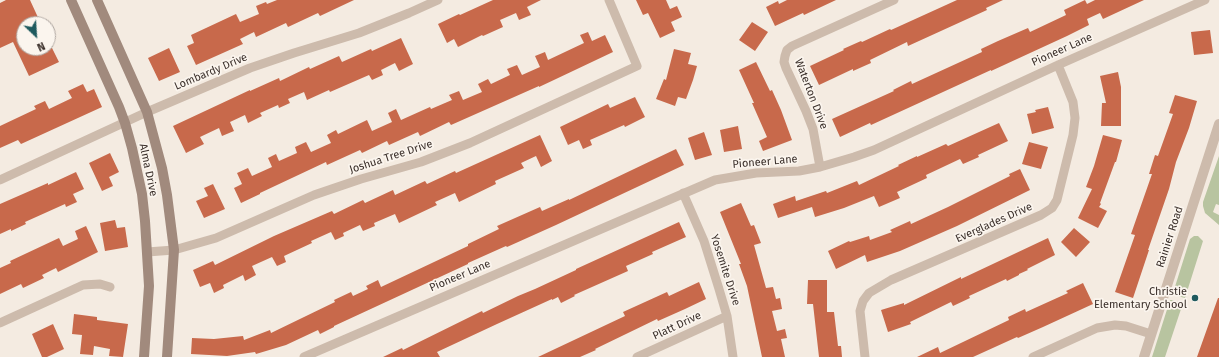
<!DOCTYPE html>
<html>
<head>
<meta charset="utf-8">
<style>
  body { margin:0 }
  #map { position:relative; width:1219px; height:357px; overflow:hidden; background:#f4ebe1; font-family:"Fira Sans",sans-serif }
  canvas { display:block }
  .north { position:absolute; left:16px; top:16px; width:40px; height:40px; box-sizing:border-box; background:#fbf5ee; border:1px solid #aea6a0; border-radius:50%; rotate:155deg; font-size:11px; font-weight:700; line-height:16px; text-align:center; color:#3b302b }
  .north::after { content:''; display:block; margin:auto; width:14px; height:18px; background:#1f5a5e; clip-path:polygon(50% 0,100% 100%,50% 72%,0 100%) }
</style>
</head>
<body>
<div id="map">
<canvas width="1219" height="357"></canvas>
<div class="north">N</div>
</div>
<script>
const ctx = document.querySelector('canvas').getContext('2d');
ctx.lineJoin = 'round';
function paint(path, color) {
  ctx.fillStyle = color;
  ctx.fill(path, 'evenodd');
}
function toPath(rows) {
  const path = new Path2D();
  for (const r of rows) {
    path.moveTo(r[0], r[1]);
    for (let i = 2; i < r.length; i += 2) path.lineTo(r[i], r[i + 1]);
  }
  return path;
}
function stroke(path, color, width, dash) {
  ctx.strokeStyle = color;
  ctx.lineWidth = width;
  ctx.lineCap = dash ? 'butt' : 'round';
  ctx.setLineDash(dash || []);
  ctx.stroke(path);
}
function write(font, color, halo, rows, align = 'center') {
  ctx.font = font + ' "Fira Sans",sans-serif';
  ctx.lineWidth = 3.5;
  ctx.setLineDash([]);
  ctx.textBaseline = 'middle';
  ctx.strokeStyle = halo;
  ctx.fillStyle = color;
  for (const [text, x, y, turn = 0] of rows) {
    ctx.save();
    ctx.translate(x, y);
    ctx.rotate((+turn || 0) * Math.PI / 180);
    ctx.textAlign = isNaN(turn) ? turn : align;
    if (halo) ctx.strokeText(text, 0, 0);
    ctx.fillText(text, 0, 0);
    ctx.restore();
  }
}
const green = toPath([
  [1219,156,1219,205,1216,204,1213,212,1219,215,1219,225,1205,213,1203,206,1203,202],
  [1194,236,1198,236,1203,241,1185,298,1174,295,1173,293,1190,239],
  [1170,300,1172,300,1183,303,1165,357,1152,357]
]);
const building = toPath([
  [6,0,30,0,41,24,24,24,24,48,52,48,59,62,29,76,13,42,0,48,0,3],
  [277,0,354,0,320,16,318,13,288,27,286,23,256,37,254,32,240,39,243,44,196,65,187,46,194,43,191,35,236,14,240,22,259,14,256,6,266,2,267,4],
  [493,0,541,0,527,7,531,15,519,20,516,13,500,20,503,27,483,36,482,35,458,47,454,39,447,43,438,24,459,14,460,15],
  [636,0,666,0,670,9,677,6,682,17,671,22,675,31,660,38,648,13,643,15],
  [787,0,836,0,804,15,803,13,775,26,766,7,778,1,779,4],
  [957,0,1003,0,986,8,987,10,908,46,907,42,870,60,871,63,853,71,853,69,819,85,810,66,844,50,843,49,861,41,862,42,890,29,891,30],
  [1085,0,1087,4,1095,0,1144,0,1103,19,1100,13,1087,19,1089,25,1067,36,991,71,991,70,871,125,870,123,840,137,832,119,894,91,893,90,911,81,912,84,982,52,981,49,998,41,1028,28,1030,32,1066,15,1064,10],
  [752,22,768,32,755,51,739,40],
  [1210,30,1213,53,1194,55,1191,32],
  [588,32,592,41,605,35,613,52,556,79,539,87,539,86,451,125,449,122,420,136,418,132,389,145,387,141,362,153,360,150,327,165,326,162,260,193,260,194,241,203,234,188,242,184,237,173,248,168,252,176,272,167,268,158,276,154,279,161,297,153,295,147,306,142,311,152,331,143,327,135,336,130,338,134,367,120,372,131,392,122,388,113,396,109,401,120,430,107,431,109,452,100,449,95,459,91,463,100,482,92,478,84,488,79,491,84,510,75,507,69,517,65,522,75,540,67,535,56,545,52,548,60,584,43,580,35],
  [401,38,413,64,399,71,395,63,381,70,383,75,372,80,369,75,330,92,329,90,307,100,304,92,288,99,290,103,279,108,278,105,260,113,262,116,248,123,245,115,230,122,234,131,222,136,219,128,200,137,204,144,186,153,173,126,250,90,250,91,279,78,280,81,309,67,310,69,339,56,342,62,371,49,372,51],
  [169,48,180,72,159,81,148,58],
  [674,49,691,53,688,64,697,66,693,80,686,99,678,97,675,106,656,99,664,79,666,80],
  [756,62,770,91,772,90,781,110,792,140,763,151,759,141,767,137,752,103,754,103,739,70],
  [1118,72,1121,87,1121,126,1101,126,1102,103,1106,103,1100,76],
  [83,84,87,92,94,89,102,107,21,144,18,140,0,148,0,126,36,109,34,106,45,101,49,109,72,98,68,91],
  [1175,95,1197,101,1189,128,1176,162,1169,189,1148,250,1149,250,1133,298,1115,292,1135,235,1131,234,1152,174,1149,174,1155,155,1158,156,1173,114,1169,113],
  [635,97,645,117,625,127,624,125,590,140,592,145,583,149,579,140,568,145,560,127,608,104,610,108],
  [1048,107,1054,128,1032,134,1027,114,1036,112,1035,110],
  [999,123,1008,141,978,155,979,157,963,164,960,159,926,175,927,178,897,192,900,198,879,207,874,196,844,208,815,217,812,207,778,218,773,204,795,196,796,201,826,191,827,193,857,181,859,185,899,166,898,165,917,156,917,157,946,144,948,146],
  [738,126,742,149,724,152,720,130],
  [704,132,712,155,695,160,688,138],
  [540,135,552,161,541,167,536,156,521,163,524,168,495,181,496,184,459,202,455,193,435,202,437,205,399,223,395,214,374,223,375,226,363,231,360,225,343,233,344,236,335,240,331,232,311,241,312,243,284,256,286,262,277,266,272,257,252,266,256,275,245,281,243,275,223,285,224,288,214,293,210,283,200,287,193,270,213,261,215,265,274,236,332,211,334,214,363,200,365,203,393,190,395,195,425,181,427,184,455,171,456,173],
  [1103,135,1122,140,1116,162,1115,162,1100,203,1101,204,1099,207,1107,211,1098,228,1078,218,1092,189,1086,187,1094,166],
  [1029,142,1048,147,1041,169,1022,164],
  [676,149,684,165,556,225,507,247,506,246,468,263,468,264,334,326,334,327,320,334,318,330,286,345,256,354,255,352,227,356,191,354,192,338,214,339,243,336,244,340,270,330,271,333,335,302,334,300,351,292,353,296,368,289,366,286,378,280,381,287,468,246,468,244,499,229,497,226,540,207,542,211,569,199,569,200],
  [110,153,119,172,109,177,113,186,102,191,89,163],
  [1020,169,1030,190,957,226,900,251,867,262,865,255,836,269,828,251,849,241,850,242,869,236,870,240,892,232,890,230,910,221,911,224,948,207,1010,176,1009,174],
  [76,172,84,189,73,194,77,202,66,207,65,204,25,222,26,224,11,231,11,229,0,234,0,204,48,183,48,185],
  [213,184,225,209,204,218,196,201,208,196,204,188],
  [741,203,751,226,754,225,761,243,754,245,766,288,773,287,776,299,780,298,782,309,772,311,777,331,785,329,787,338,781,339,785,357,762,357,747,286,739,264,741,264,720,212],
  [115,220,117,228,125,227,128,247,105,251,100,223],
  [679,222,686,237,652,252,653,254,626,266,628,271,574,295,575,296,561,303,558,297,552,300,552,299,497,324,437,352,440,357,383,357,402,348,403,350,482,311,483,313,518,296,535,289,576,270,576,269],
  [86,226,98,252,58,272,56,268,42,275,44,278,23,288,21,284,0,294,0,268,11,263,10,261,59,238,63,246,78,239,75,231],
  [1074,228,1090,242,1076,257,1061,242],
  [1048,238,1055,255,1027,269,1028,270,1019,274,1019,275,1007,281,1006,279,969,296,970,298,953,306,951,302,910,322,911,324,888,332,881,310,904,303,904,305,961,277,961,279],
  [808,280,827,280,827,312,834,312,838,346,841,346,842,357,819,357,813,304,807,304],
  [699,282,706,299,685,309,658,321,657,319,595,349,596,350,580,357,538,357,625,316,623,312,667,292,669,296],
  [1083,283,1093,304,1043,327,1018,338,1017,337,973,357,917,357,938,347,940,353,1009,320,1008,317,1025,309,1026,312,1068,293,1066,291],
  [1218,298,1219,298,1219,357,1197,357],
  [74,314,97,317,97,320,128,324,123,357,109,356,110,349,94,346,93,355,80,354,82,335,72,334],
  [53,324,64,349,47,357,42,357,32,334]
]);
const minor = toPath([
  [820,167,813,129,806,111,786,68,784,62,785,56,787,50,792,46,894,0],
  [0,180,147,112,250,68,294,53,359,33,409,13,438,0],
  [683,193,704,241,719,289,727,316,733,357],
  [147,252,174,250,216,238,314,195,361,179,421,162,470,143,637,66,609,0],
  [0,323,83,285,100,284,110,287],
  [304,357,715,180,756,173,799,171,820,167,854,157,874,150,1058,65,1205,0],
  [637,357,727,316],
  [865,357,860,311,863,301,869,293,891,280,1041,215,1052,208,1057,200,1073,135,1075,118,1073,102,1058,65],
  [1033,357,1097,328,1115,325,1126,326,1151,334]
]);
const tertiary = toPath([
  [1144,357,1219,124]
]);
const secondary = toPath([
  [71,0,119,107,125,123,132,148,142,194,145,221,149,286,144,357],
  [97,0,147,112,162,168,167,195,174,250,167,357]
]);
const markers = [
  [1195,298,4,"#1f5a5e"]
];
const streetNames = [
  ["Pioneer Lane",1062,50,-24],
  ["Lombardy Drive",211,72,-23],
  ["Waterton Drive",811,94,69],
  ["Joshua Tree Drive",391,157,-18],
  ["Pioneer Lane",765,162,-5],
  ["Alma Drive",148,170,78],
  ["Everglades Drive",994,223,-24],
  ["Rainier Road",1170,237,-72],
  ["Yosemite Drive",725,270,72],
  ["Pioneer Lane",460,276,-23],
  ["Platt Drive",677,326,-25]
];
const poiNames = [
  ["Christie",1187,292],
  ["Elementary School",1187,305]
];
paint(green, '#b8c4a0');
paint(building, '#c8694b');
stroke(minor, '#cdbbac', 9);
stroke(tertiary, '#cdbbac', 10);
stroke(secondary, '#a18a7d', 10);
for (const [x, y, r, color] of markers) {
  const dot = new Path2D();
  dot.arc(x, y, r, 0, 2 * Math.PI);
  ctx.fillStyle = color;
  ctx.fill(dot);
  stroke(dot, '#fbf5ee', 1.5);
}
write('11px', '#3b302b', '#fbf5ee', streetNames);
write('11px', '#3b302b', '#fbf5ee', poiNames, 'right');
</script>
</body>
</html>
